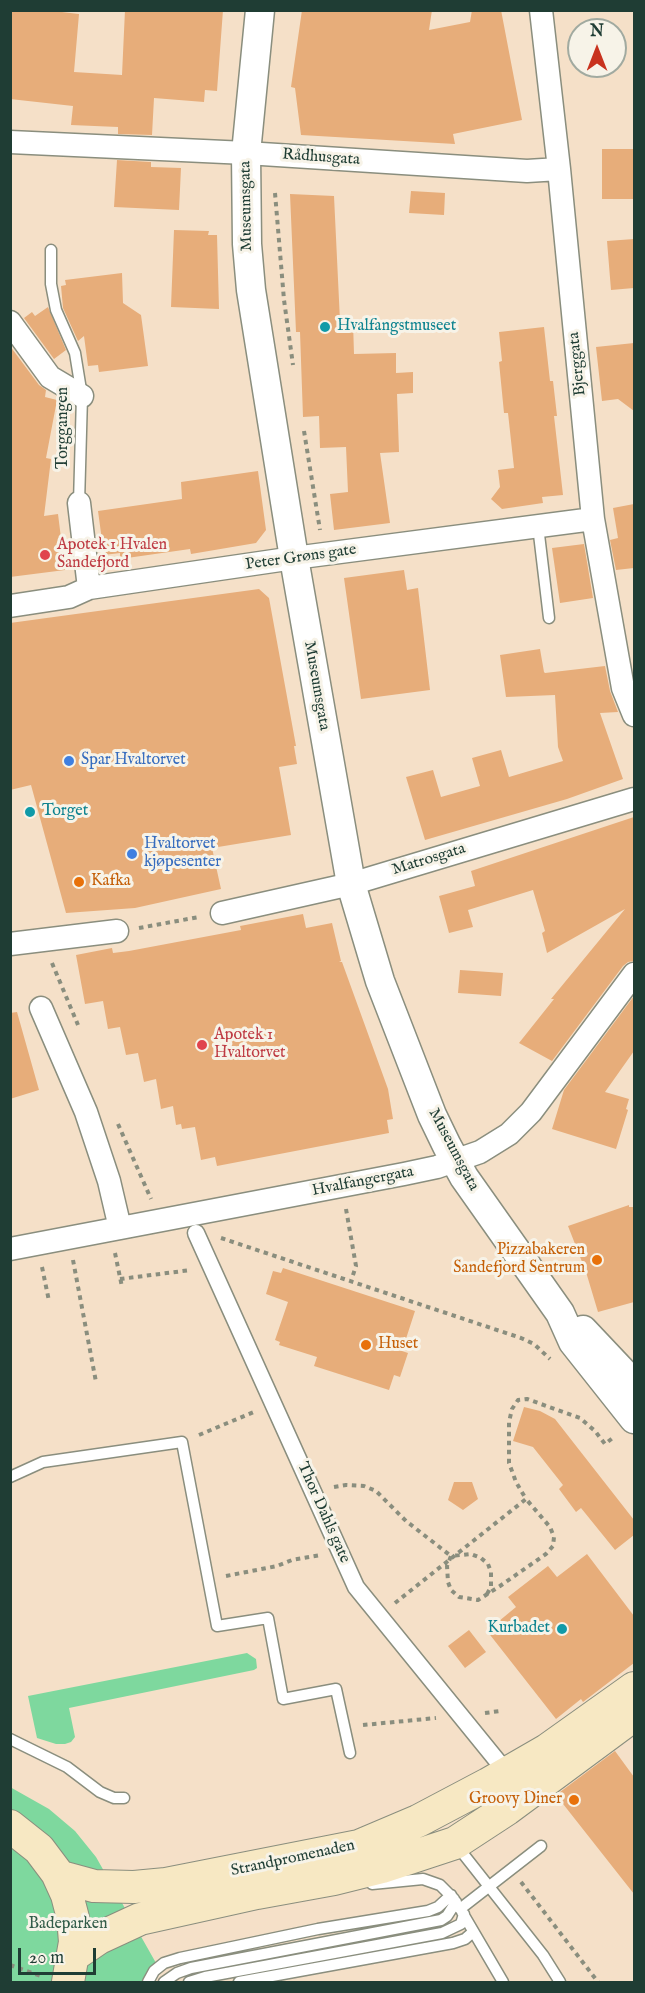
<!DOCTYPE html>
<html>
<head>
<meta charset="utf-8">
<style>
  body { margin:0 }
  #map { position:relative; width:645px; height:1993px; overflow:hidden; background:#f5e0c8; font-family:"IM FELL English",serif }
  canvas { display:block }
  .frame { position:absolute; inset:0; border:12px solid #1f3d34; pointer-events:none }
  .north { position:absolute; left:567px; top:18px; width:60px; height:60px; box-sizing:border-box; background:#f7f3e8; border:2px solid #a1aaa0; border-radius:50%; rotate:0deg; font-size:16px; font-weight:700; line-height:24px; text-align:center; color:#1f3d34 }
  .north::after { content:''; display:block; margin:auto; width:21px; height:27px; background:#c8321e; clip-path:polygon(50% 0,100% 100%,50% 72%,0 100%) }
  .scale { position:absolute; left:18px; top:1948px; width:78px; height:27px; box-sizing:border-box; border:3px solid #1f3d34; border-top:0; padding-left:8px; font-size:18px; line-height:21px; white-space:nowrap; color:#1f3d34; -webkit-text-stroke:4px #f7f3e8; paint-order:stroke }
</style>
</head>
<body>
<div id="map">
<canvas width="645" height="1993"></canvas>
<div class="frame"></div>
<div class="north">N</div>
<div class="scale">20 m</div>
</div>
<script>
const ctx = document.querySelector('canvas').getContext('2d');
ctx.lineJoin = 'round';
function paint(path, color) {
  ctx.fillStyle = color;
  ctx.fill(path, 'evenodd');
}
function toPath(rows) {
  const path = new Path2D();
  for (const r of rows) {
    path.moveTo(r[0], r[1]);
    for (let i = 2; i < r.length; i += 2) path.lineTo(r[i], r[i + 1]);
  }
  return path;
}
function stroke(path, color, width, dash) {
  ctx.strokeStyle = color;
  ctx.lineWidth = width;
  ctx.lineCap = dash ? 'butt' : 'round';
  ctx.setLineDash(dash || []);
  ctx.stroke(path);
}
function write(font, color, halo, rows, align = 'center') {
  ctx.font = font + ' "IM FELL English",serif';
  ctx.lineWidth = 6;
  ctx.setLineDash([]);
  ctx.textBaseline = 'middle';
  ctx.strokeStyle = halo;
  ctx.fillStyle = color;
  for (const [text, x, y, turn = 0] of rows) {
    ctx.save();
    ctx.translate(x, y);
    ctx.rotate((+turn || 0) * Math.PI / 180);
    ctx.textAlign = isNaN(turn) ? turn : align;
    if (halo) ctx.strokeText(text, 0, 0);
    ctx.fillText(text, 0, 0);
    ctx.restore();
  }
}
const green = toPath([
  [247,1653,256,1659,257,1668,254,1670,69,1708,75,1737,71,1742,65,1744,56,1744,37,1738,28,1696],
  [10,1787,49,1809,75,1831,96,1857,156,1963,141,1982,11,1982]
]);
const building = toPath([
  [10,10,45,10,79,14,74,72,122,75,125,10,168,12,168,10,223,10,217,91,205,90,204,102,154,98,152,135,118,134,118,127,71,125,73,106,10,99],
  [302,10,432,10,429,30,470,22,472,10,501,10,522,120,453,134,455,144,301,135,295,88,291,87],
  [602,149,634,149,634,199,602,199],
  [117,160,151,162,151,167,181,168,179,210,114,207],
  [411,191,445,193,444,215,409,213],
  [290,194,334,196,340,321,353,322,354,354,396,353,396,373,413,372,413,393,397,394,399,452,380,453,390,523,334,530,330,494,348,492,346,447,320,448,319,416,303,417,300,332,296,332],
  [174,230,209,231,208,235,217,235,219,309,171,307],
  [634,239,634,288,611,290,607,241],
  [122,273,123,303,141,315,148,366,99,372,98,365,88,366,84,336,78,341,63,308,61,286,66,285,65,280],
  [48,307,66,350,54,359,24,318,32,312,35,316],
  [544,327,550,381,553,381,557,416,554,416,563,495,542,497,543,503,502,509,491,499,500,487,498,470,514,468,508,413,504,413,499,362,502,361,499,332],
  [634,343,634,411,618,399,602,401,596,347],
  [10,346,39,385,46,390,45,397,57,400,46,458,51,459,44,516,58,514,65,570,10,577],
  [258,471,266,530,256,543,191,554,190,549,120,559,120,553,104,555,98,511,182,499,181,482],
  [634,504,634,568,616,570,610,540,618,538,613,508],
  [584,544,593,598,560,603,552,548],
  [404,570,407,590,418,588,430,690,361,699,344,578],
  [259,589,269,598,296,746,294,746,297,764,279,767,291,835,212,848,221,889,135,908,66,913,31,785,10,790,10,623],
  [540,649,544,672,545,673,605,666,610,691,618,712,600,713,623,779,567,799,425,840,406,777,433,770,441,797,480,786,472,758,501,750,509,777,563,761,558,747,555,695,506,697,500,655],
  [634,817,634,961,628,962,623,966,552,1061,519,1043,554,999,551,999,625,909,547,953,542,933,545,931,533,890,468,910,473,927,449,933,439,896,475,886,471,871],
  [303,914,306,928,332,923,341,961,339,962,342,962,388,1089,393,1119,387,1120,389,1133,217,1166,215,1157,201,1160,195,1127,182,1129,181,1124,176,1125,173,1106,161,1109,156,1079,144,1082,138,1053,126,1055,120,1027,108,1029,103,1001,85,1004,76,955,112,948,113,953,129,951,241,930,240,926],
  [460,970,503,973,501,996,458,993],
  [634,996,634,1051,605,1092,629,1099,626,1109,628,1110,616,1149,552,1129,564,1090],
  [17,1012,39,1090,10,1099,10,1013],
  [629,1205,629,1207,634,1207,634,1302,598,1312,586,1272,568,1226],
  [283,1268,415,1311,402,1351,408,1353,400,1377,394,1375,389,1390,314,1366,317,1357,279,1345,280,1342,275,1340,288,1302,266,1294,273,1271,281,1273],
  [524,1407,540,1411,555,1419,634,1520,634,1535,615,1550,581,1508,576,1512,559,1489,563,1485,533,1447,513,1441],
  [454,1482,472,1482,478,1499,463,1510,448,1500],
  [587,1554,634,1616,634,1663,583,1702,581,1699,556,1719,487,1631,516,1607,508,1597,548,1566,557,1577],
  [469,1630,486,1652,465,1668,448,1646],
  [615,1751,634,1777,634,1894,556,1795]
]);
const path = toPath([
  [275,193,284,300,293,365],
  [304,431,320,530],
  [139,928,199,917],
  [52,963,78,1025],
  [118,1124,151,1199],
  [346,1209,356,1266,351,1281],
  [221,1238,521,1338,534,1344,550,1359],
  [115,1253,122,1287],
  [73,1260,96,1382],
  [42,1267,49,1301],
  [120,1279,191,1270],
  [199,1435,256,1411],
  [334,1487,346,1485,364,1486,376,1491,406,1521,451,1556],
  [226,1576,277,1566,292,1560,321,1555],
  [487,1594,491,1587,491,1572,488,1564,481,1558,471,1554,451,1556,447,1566,448,1582,451,1590,459,1597,478,1600,500,1586,546,1554,553,1546,554,1537,550,1527,526,1499],
  [395,1603,526,1499,516,1482,509,1463,509,1422,512,1409,518,1400,527,1399,580,1418,595,1431,605,1444,614,1437],
  [485,1713,500,1711],
  [363,1725,436,1718],
  [521,1882,598,1982],
  [10,1965,41,1976]
]);
const service = toPath([
  [51,250,51,284,56,310,75,353,82,396,79,503],
  [538,526,549,618],
  [10,1477,43,1462,182,1442,217,1626,268,1618,283,1699,336,1689,350,1753],
  [10,1739,67,1767,100,1792,114,1798,124,1798],
  [457,1846,543,1955,560,1982],
  [372,1884,423,1879,440,1885,454,1899],
  [460,1909,541,1846],
  [462,1912,503,1982],
  [148,1982,154,1971,164,1963,180,1958,318,1929,428,1911,438,1907,451,1895],
  [164,1982,177,1973,191,1968,441,1920,447,1916,456,1902],
  [189,1982,205,1977,442,1933,461,1924,464,1914],
  [239,1982,453,1943,465,1939,473,1932]
]);
const pedestrian = toPath([
  [196,1233,356,1587,499,1763]
]);
const minor = toPath([
  [541,10,559,169,593,519,623,688,634,715],
  [10,142,246,153,527,171,559,169],
  [10,322,50,377,82,396],
  [79,503,89,588],
  [10,606,69,597,89,588,294,558,593,519],
  [222,913,351,884,634,799],
  [10,944,117,931],
  [41,1008,86,1112,109,1181,120,1228],
  [10,1249,404,1174,437,1167,480,1152,509,1134,531,1112,634,974]
]);
const tertiary = toPath([
  [260,10,246,153,247,244,251,290,294,558,351,884,380,981,432,1115,447,1146,464,1177,560,1313,573,1342,634,1419],
  [583,1330,634,1384]
]);
const secondary = toPath([
  [10,1826,39,1849,57,1873,67,1895,73,1918,75,1942,68,1982],
  [57,1873,61,1877,94,1886,134,1887,166,1884,359,1846,418,1821,488,1784,547,1750,634,1688],
  [74,1955,99,1938,140,1919,257,1893,334,1879,382,1867,455,1843,507,1809,634,1715]
]);
const markers = [
  [325,327,6,"#0f9aa8"],
  [45,555,6,"#e0444e"],
  [69,761,6,"#3f7fe0"],
  [30,812,6,"#0f9aa8"],
  [132,854,6,"#3f7fe0"],
  [79,882,6,"#e8710a"],
  [202,1045,6,"#e0444e"],
  [597,1260,6,"#e8710a"],
  [366,1345,6,"#e8710a"],
  [562,1629,6,"#0f9aa8"],
  [574,1800,6,"#e8710a"]
];
const streetNames = [
  ["Rådhusgata",321,158,4],
  ["Museumsgata",247,206,-91],
  ["Bjerggata",578,364,-96],
  ["Torggangen",64,428,-90],
  ["Peter Grøns gate",301,558,-8],
  ["Museumsgata",316,686,80],
  ["Matrosgata",429,860,-17],
  ["Museumsgata",453,1150,62],
  ["Hvalfangergata",363,1182,-11],
  ["Thor Dahls gate",323,1513,66],
  ["Strandpromenaden",293,1859,-12]
];
const cultureNames = [
  ["Hvalfangstmuseet",337,327],
  ["Torget",42,812],
  ["Kurbadet",550,1629,"right"]
];
const healthNames = [
  ["Apotek 1 Hvalen",57,546],
  ["Sandefjord",57,564],
  ["Apotek 1",214,1036],
  ["Hvaltorvet",214,1054]
];
const shopNames = [
  ["Spar Hvaltorvet",81,761],
  ["Hvaltorvet",144,845],
  ["kjøpesenter",144,863]
];
const foodNames = [
  ["Kafka",91,882],
  ["Pizzabakeren",585,1251,"right"],
  ["Sandefjord Sentrum",585,1269,"right"],
  ["Huset",378,1345],
  ["Groovy Diner",562,1800,"right"]
];
const parkNames = [
  ["Badeparken",68,1925]
];
paint(green, '#7ed89e');
paint(building, '#e7ad7a');
stroke(service, '#8a8e7e', 13);
stroke(pedestrian, '#8a8e7e', 19);
stroke(minor, '#8a8e7e', 25);
stroke(tertiary, '#8a8e7e', 31);
stroke(secondary, '#8a8e7e', 34);
stroke(path, '#8a8e7e', 4, [4.5, 4.5]);
stroke(service, '#fff', 10);
stroke(pedestrian, '#fff', 16);
stroke(minor, '#fff', 22);
stroke(tertiary, '#fff', 28);
stroke(secondary, '#f7e8c3', 32);
for (const [x, y, r, color] of markers) {
  const dot = new Path2D();
  dot.arc(x, y, r, 0, 2 * Math.PI);
  ctx.fillStyle = color;
  ctx.fill(dot);
  stroke(dot, '#f7f3e8', 2);
}
write('16px', '#1f3d34', '#f7f3e8', streetNames);
write('16px', '#0d838f', '#f7f3e8', cultureNames, 'left');
write('16px', '#be3a42', '#f7f3e8', healthNames, 'left');
write('16px', '#366cbe', '#f7f3e8', shopNames, 'left');
write('16px', '#c56008', '#f7f3e8', foodNames, 'left');
write('16px', '#325c49', '#f7f3e8', parkNames);
</script>
</body>
</html>
